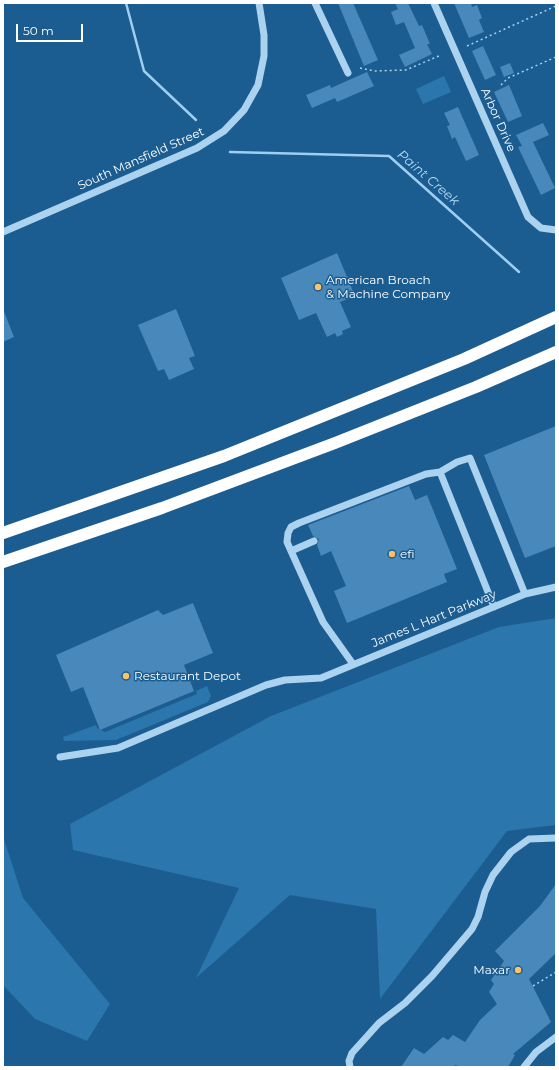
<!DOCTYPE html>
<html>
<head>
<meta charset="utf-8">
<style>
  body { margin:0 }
  #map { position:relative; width:559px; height:1070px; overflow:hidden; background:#1b5d91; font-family:Montserrat,sans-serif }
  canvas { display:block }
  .frame { position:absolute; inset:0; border:4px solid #fff; pointer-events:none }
  .scale { position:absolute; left:16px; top:24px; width:67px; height:18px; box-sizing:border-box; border:2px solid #fff; border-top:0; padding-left:5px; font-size:12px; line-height:14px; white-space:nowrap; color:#fff; -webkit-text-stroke:3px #1b5d91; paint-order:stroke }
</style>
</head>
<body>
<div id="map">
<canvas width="559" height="1070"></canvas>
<div class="frame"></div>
<div class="scale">50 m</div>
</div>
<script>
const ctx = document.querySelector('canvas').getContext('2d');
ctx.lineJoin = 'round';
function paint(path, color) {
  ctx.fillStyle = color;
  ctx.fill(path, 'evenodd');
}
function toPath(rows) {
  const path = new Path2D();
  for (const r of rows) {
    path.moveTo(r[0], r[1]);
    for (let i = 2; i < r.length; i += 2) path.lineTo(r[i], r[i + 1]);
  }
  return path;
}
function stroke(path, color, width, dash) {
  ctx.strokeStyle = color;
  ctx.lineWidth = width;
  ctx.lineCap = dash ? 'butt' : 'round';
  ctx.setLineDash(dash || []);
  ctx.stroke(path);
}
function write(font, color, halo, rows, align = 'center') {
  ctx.font = font + ' Montserrat,sans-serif';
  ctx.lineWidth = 3;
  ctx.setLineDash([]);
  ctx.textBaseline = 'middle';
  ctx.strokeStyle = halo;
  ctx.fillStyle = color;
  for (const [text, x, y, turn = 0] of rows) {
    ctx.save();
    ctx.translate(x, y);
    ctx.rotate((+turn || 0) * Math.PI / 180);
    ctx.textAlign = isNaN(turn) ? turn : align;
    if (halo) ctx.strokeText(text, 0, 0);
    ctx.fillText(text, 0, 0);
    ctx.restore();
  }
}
const green = toPath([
  [444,76,451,92,423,104,416,89],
  [556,618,556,825,507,831,380,999,376,909,290,895,196,978,239,888,73,850,70,824,271,716,499,627],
  [207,686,211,696,208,702,116,740,64,741,63,737,96,725,97,728,105,732,197,694,196,691],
  [3,836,23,898,110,1004,87,1041,35,1019,3,985]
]);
const stream = toPath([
  [126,3,144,71,196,120],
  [230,152,389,156,519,272]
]);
const building = toPath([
  [338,3,353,3,378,60,364,66],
  [395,3,408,3,419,26,422,25,430,44,427,44,432,54,405,67,399,55,415,48,404,22,396,25,391,12,398,9],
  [454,3,471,3,472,7,477,5,482,18,479,20,484,32,469,38],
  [483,46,496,75,485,80,472,51],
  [510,63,514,73,504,77,500,67],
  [367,72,374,86,337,102,335,98,312,108,306,95,330,85,331,88],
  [509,85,522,116,508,122,494,92],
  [458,107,479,155,466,161,455,137,452,139,447,126,450,125,444,113],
  [543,123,549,135,533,142,555,188,541,195,518,147,522,146,516,135],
  [337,253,355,296,340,302,351,327,342,331,343,334,337,337,335,333,327,337,316,313,299,320,281,278],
  [3,309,14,337,3,342],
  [176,309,195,356,189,358,194,369,169,380,164,369,158,371,138,325],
  [556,426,556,546,525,558,484,455],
  [409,486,415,500,427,495,457,569,444,574,447,582,347,623,334,591,346,586,331,551,321,556,317,545,319,539,313,536,308,525],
  [193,603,213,653,184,665,194,691,100,730,83,687,71,692,56,655,158,610,163,615],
  [556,884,556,953,529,979,551,1022,513,1054,515,1055,508,1067,461,1067,455,1065,454,1067,401,1067,414,1048,424,1054,443,1037,448,1040,453,1035,465,1042,480,1020,497,1004,489,992,494,984,491,980,504,961,495,951,540,906]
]);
const path = toPath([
  [467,46,556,6],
  [360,68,374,71,406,70,441,55],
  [501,85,508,78,556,57],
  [533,986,556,972]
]);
const minor = toPath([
  [315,3,348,73],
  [434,3,528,217,541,228,556,230],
  [3,232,197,148,224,131,244,110,258,85,264,56,264,35,259,3],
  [291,551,314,541],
  [494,607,440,472,457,462,470,458,525,594],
  [353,664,323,622,287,542,288,533,291,527,299,523,426,474,440,472],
  [60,757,118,748,266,685,285,680,321,678,525,594,556,587],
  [350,1067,349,1061,352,1053,379,1023,405,1003,432,976,472,929,478,917,485,892,493,875,511,852,529,839,556,838],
  [524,1067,536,1052,556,1037]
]);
const highway = toPath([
  [3,533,224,456,464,359,556,317],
  [3,562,162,508,335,443,476,387,556,352]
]);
const markers = [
  [318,287,4,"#ffc168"],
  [392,554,4,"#ffc168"],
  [126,676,4,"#ffc168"],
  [518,970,4,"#ffc168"]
];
const streetNames = [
  ["Arbor Drive",498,120,66],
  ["South Mansfield Street",141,159,-24],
  ["James L Hart Parkway",434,619,-22]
];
const poiNames = [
  ["American Broach",326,280],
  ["& Machine Company",326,294],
  ["efi",400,554],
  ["Restaurant Depot",134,676],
  ["Maxar",510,970,"right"]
];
const waterNames = [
  ["Paint Creek",428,178,41]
];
paint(green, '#2b76ad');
stroke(stream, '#9ecef1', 2.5);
paint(building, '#4888ba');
stroke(path, '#abd2ef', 1.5, [2, 3]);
stroke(minor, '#abd2ef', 7);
stroke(highway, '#fff', 12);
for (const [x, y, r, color] of markers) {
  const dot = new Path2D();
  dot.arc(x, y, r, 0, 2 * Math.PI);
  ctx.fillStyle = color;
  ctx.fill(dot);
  stroke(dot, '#1b5d91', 1.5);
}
write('12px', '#fff', '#1b5d91', streetNames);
write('12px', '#fff', '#1b5d91', poiNames, 'left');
write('italic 13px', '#b7dbf5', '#1b5d91', waterNames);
</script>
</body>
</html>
